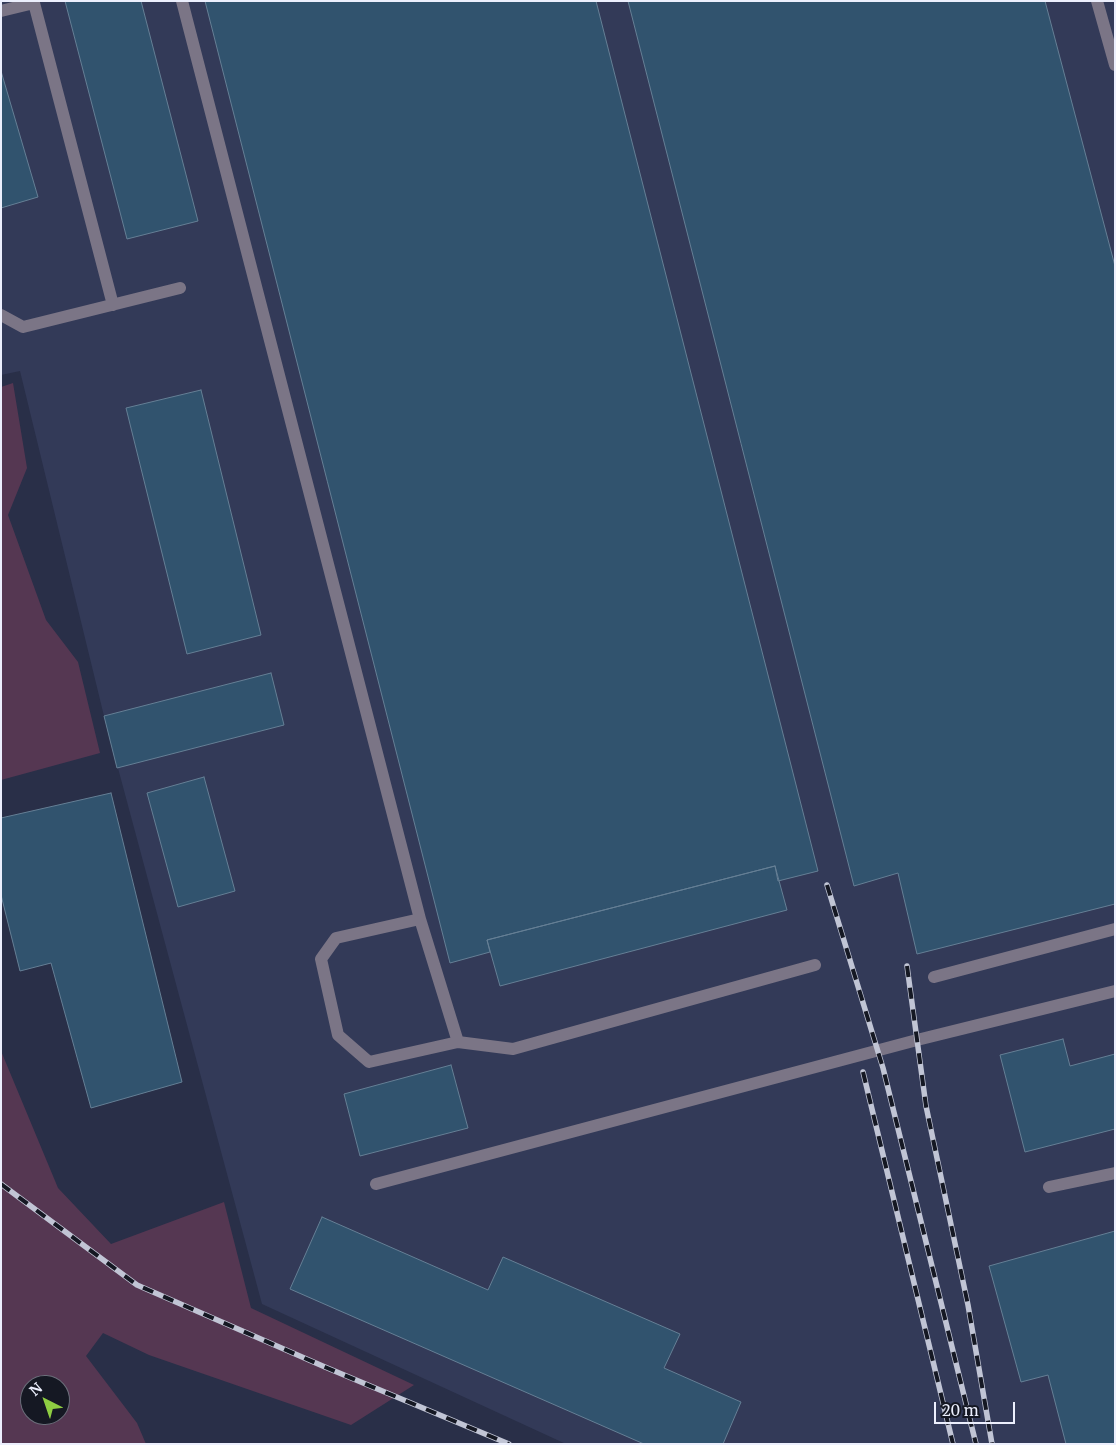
<!DOCTYPE html>
<html>
<head>
<meta charset="utf-8">
<style>
  body { margin:0 }
  #map { position:relative; width:1116px; height:1445px; overflow:hidden; background:#292f48; font-family:Merriweather,serif }
  canvas { display:block }
  .frame { position:absolute; inset:0; border:2px solid #eceffd; pointer-events:none }
  .north { position:absolute; left:20px; top:1375px; width:50px; height:50px; box-sizing:border-box; background:#151823; border:1px solid #6b6e7a; border-radius:50%; rotate:319deg; font-size:14px; font-weight:700; line-height:20px; text-align:center; color:#eceffd }
  .north::after { content:''; display:block; margin:auto; width:18px; height:22px; background:#8ecd42; clip-path:polygon(50% 0,100% 100%,50% 72%,0 100%) }
  .scale { position:absolute; left:934px; top:1402px; width:81px; height:22px; box-sizing:border-box; border:2px solid #eceffd; border-top:0; padding-left:6px; font-size:15px; line-height:18px; white-space:nowrap; color:#eceffd; -webkit-text-stroke:4px #151823; paint-order:stroke }
</style>
</head>
<body>
<div id="map">
<canvas width="1116" height="1445"></canvas>
<div class="frame"></div>
<div class="north">N</div>
<div class="scale">20 m</div>
</div>
<script>
const ctx = document.querySelector('canvas').getContext('2d');
ctx.lineJoin = 'round';
function paint(path, color) {
  ctx.fillStyle = color;
  ctx.fill(path, 'evenodd');
}
function toPath(rows) {
  const path = new Path2D();
  for (const r of rows) {
    path.moveTo(r[0], r[1]);
    for (let i = 2; i < r.length; i += 2) path.lineTo(r[i], r[i + 1]);
  }
  return path;
}
function stroke(path, color, width, dash) {
  ctx.strokeStyle = color;
  ctx.lineWidth = width;
  ctx.lineCap = dash ? 'butt' : 'round';
  ctx.setLineDash(dash || []);
  ctx.stroke(path);
}
const built = toPath([
  [1,1,1115,1,1115,1444,566,1444,262,1304,104,716,20,371,1,375]
]);
const green = toPath([
  [13,383,27,468,8,515,46,620,78,662,100,753,1,780,1,387],
  [1,1051,58,1188,111,1244,224,1202,251,1308,414,1385,351,1425,149,1355,103,1333,86,1356,137,1423,146,1444,1,1444],
  [30,1385,60,1385,60,1415,30,1415]
]);
const building = toPath([
  [65,1,141,1,198,221,127,239,65,1],
  [205,1,596,1,818,871,778,881,775,866,487,940,490,952,450,963,205,1],
  [628,1,1045,1,1115,266,1115,904,917,954,898,873,854,886,628,1],
  [1,71,38,197,1,208,1,71],
  [201,390,261,635,187,654,126,408,201,390],
  [271,673,284,725,117,768,104,716,271,673],
  [204,777,235,891,178,907,147,793,204,777],
  [111,793,182,1082,91,1108,51,963,20,971,1,895,1,818,111,793],
  [775,866,787,910,500,986,487,940,775,866],
  [1063,1039,1070,1066,1115,1054,1115,1129,1025,1152,1000,1055,1063,1039],
  [451,1065,468,1128,360,1156,344,1094,451,1065],
  [322,1217,488,1290,503,1257,680,1334,664,1368,741,1402,723,1444,644,1444,290,1289,322,1217],
  [1115,1231,1115,1444,1066,1444,1048,1375,1021,1382,989,1266,1115,1231]
]);
const minor = toPath([
  [182,1,420,919,458,1042,513,1049,815,965],
  [1097,1,1115,65],
  [1,11,34,3,113,305],
  [1,315,23,327,180,288],
  [420,919,336,938,321,959,338,1035,369,1062,458,1042],
  [934,977,1115,929],
  [376,1184,917,1040,1115,991],
  [1049,1187,1115,1173]
]);
const rail = toPath([
  [827,885,883,1068,976,1444],
  [907,966,926,1106,968,1305,992,1444],
  [863,1072,953,1444],
  [1,1184,137,1285,325,1367,509,1444]
]);
paint(built, '#333a58');
paint(green, '#553752');
paint(building, '#31536e');
stroke(building, '#657f95', 1);
stroke(minor, '#7b7586', 12);
stroke(rail, '#c1c5d5', 5.5);
stroke(rail, '#151823', 4, [11]);
</script>
</body>
</html>
